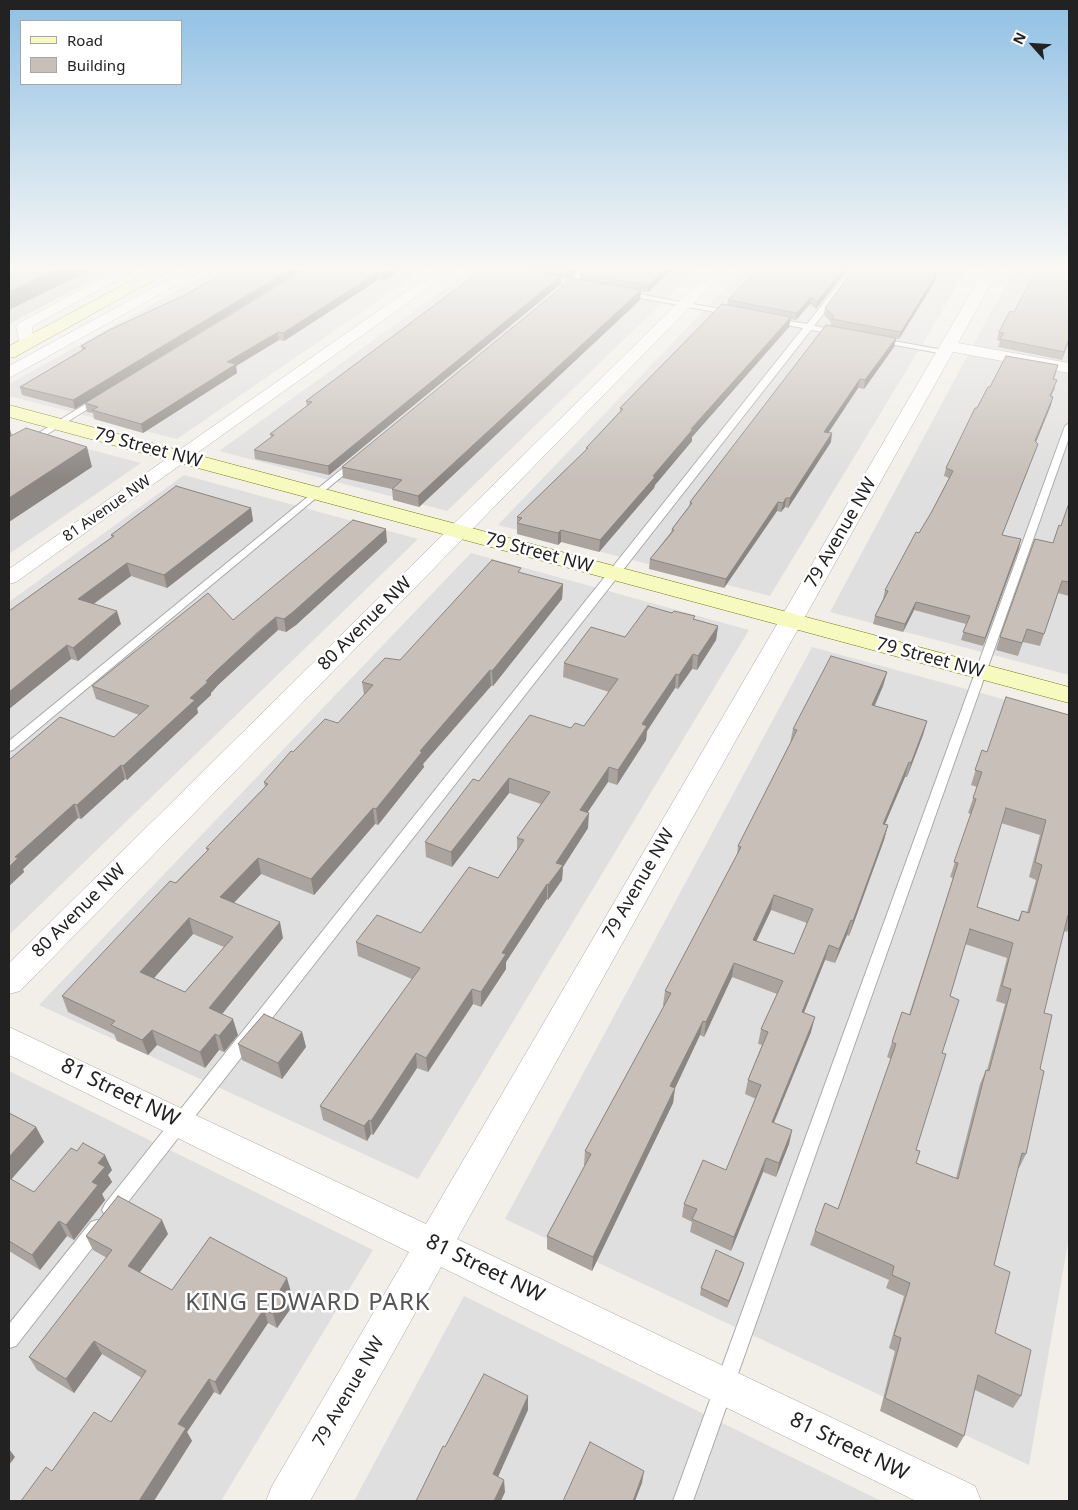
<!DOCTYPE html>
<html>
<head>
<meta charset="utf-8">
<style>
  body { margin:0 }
  #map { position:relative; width:1078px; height:1510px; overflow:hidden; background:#f2efe9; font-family:"Noto Sans",sans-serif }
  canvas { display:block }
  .frame { position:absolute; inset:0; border:10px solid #222; pointer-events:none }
  .legend { position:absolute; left:20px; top:20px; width:162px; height:65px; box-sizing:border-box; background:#fff; border:1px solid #a7a7a7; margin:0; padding:6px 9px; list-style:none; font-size:15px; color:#222 }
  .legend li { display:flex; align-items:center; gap:10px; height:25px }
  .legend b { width:25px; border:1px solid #a7a7a7 }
  .north { position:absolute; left:1008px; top:20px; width:50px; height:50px; -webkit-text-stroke:4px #fff; paint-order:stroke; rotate:296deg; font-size:14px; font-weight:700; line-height:20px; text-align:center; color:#222 }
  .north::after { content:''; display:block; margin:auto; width:18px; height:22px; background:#222; clip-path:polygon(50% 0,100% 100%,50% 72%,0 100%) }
</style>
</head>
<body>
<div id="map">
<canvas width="1078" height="1510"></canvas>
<div class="frame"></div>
<ul class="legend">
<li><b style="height:6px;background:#f7fabf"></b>Road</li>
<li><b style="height:14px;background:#c7bfb8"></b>Building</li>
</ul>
<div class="north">N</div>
</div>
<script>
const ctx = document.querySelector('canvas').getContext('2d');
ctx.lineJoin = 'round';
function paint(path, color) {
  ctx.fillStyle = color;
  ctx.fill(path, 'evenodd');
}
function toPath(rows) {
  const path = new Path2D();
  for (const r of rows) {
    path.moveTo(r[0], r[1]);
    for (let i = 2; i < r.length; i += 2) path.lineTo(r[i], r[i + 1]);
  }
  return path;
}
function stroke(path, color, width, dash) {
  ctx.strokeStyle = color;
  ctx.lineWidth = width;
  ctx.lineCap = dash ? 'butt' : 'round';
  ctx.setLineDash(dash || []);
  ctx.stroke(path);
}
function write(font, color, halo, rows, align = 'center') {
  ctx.font = font + ' "Noto Sans",sans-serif';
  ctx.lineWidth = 5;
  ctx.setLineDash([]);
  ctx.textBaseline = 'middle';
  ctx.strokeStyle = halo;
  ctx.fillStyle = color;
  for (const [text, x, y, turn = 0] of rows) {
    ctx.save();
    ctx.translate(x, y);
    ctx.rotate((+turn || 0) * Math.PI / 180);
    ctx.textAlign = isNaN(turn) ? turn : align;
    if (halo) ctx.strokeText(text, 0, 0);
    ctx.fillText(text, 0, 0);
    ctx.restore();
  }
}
const residential = toPath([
  [219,267,427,267,177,439,9,396,9,384],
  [475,267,699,267,447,511,219,451],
  [745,267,969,267,770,596,498,525],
  [1015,267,1069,267,1069,675,830,612],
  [32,434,141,463,9,554,9,447],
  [184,475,418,539,9,935,9,602],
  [471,553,749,630,418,1179,39,1005],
  [812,647,1069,717,1069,1237,1029,1465,505,1219],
  [9,1071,373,1250,221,1501,9,1501],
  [464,1296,881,1501,354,1501]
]);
const religious = toPath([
  [28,267,118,267,9,324,9,276]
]);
const lane = toPath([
  [584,267,592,267,568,290,562,290,562,286,584,267],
  [852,267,859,267,814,326,842,331,842,335,811,330,117,1216,111,1218,105,1216,102,1210,105,1204,803,328,770,322,770,318,807,324,852,267],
  [622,291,731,311,735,313,731,315,625,295,621,293,622,291],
  [876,338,944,350,948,352,944,354,879,342,875,340,876,338],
  [97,397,104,399,9,458,9,451,97,397],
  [1069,423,1069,438,693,1501,673,1501,1065,426,1069,423],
  [354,459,359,462,357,464,13,750,9,751,9,741,354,459],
  [97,1220,103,1222,106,1228,103,1234,16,1346,9,1348,9,1324,91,1222,97,1220]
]);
const street = toPath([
  [123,267,141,267,36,324,32,328,34,343,32,346,20,346,16,326,19,323,123,267],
  [191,267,209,267,9,378,9,366,191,267],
  [441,267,458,267,16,582,9,584,9,569,441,267],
  [714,267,729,267,20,991,9,994,9,963,714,267],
  [986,267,1000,267,958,343,1069,363,1069,373,953,352,457,1239,975,1486,981,1501,916,1501,441,1267,310,1501,266,1501,272,1486,409,1252,9,1055,9,1027,426,1224,986,267]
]);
const secondary = toPath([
  [157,267,177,267,15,357,9,358,9,346,157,267],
  [9,405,1069,687,1069,703,9,417,9,405]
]);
const wall = toPath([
  [234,267,307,267,75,409,22,395,20,387,82,350,81,346,185,295],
  [309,267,404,267,384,281,378,280,284,341,279,340,236,366,237,373,143,433,94,419,93,413,87,412,85,403],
  [494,267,581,267,568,278,561,277,561,284,329,475,255,459,254,450,271,437,270,434,307,406,306,401],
  [587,267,675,267,648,292,641,291,640,300,419,507,393,500,392,489,343,478,342,467,580,279,580,273],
  [760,267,849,267,816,309,810,304,796,320,790,319,789,327,692,437,692,441,655,485,654,488,599,552,561,542,558,545,517,534,517,517,586,450,586,448,620,411,620,408,727,305,728,300],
  [855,267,935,267,934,269,937,270,935,281,899,339,896,339,894,347,864,389,858,388,828,433,831,442,788,508,785,507,781,512,777,511,724,588,649,569,650,559,671,532,672,529,689,506,690,502,831,326,831,322,824,315,825,308],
  [1069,267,1069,341,1062,360,998,347,1000,341,997,340,999,332],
  [1056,373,1054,379,1055,388,1051,397,1051,405,1036,442,1038,444,1035,452,1002,535,1019,548,983,646,961,640,966,624,914,610,903,632,873,624,875,616,883,599,885,590,931,513,949,478,944,476,946,468,977,408,990,387],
  [1069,503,1069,596,1058,593,1040,646,1023,642,1018,656,996,650,1000,637,1053,543,1061,526],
  [251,508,253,521,167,588,131,576,94,604,121,624,78,661,71,659,9,709,9,611,112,537,111,535],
  [387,542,296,625,286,632,278,630,260,646,218,685,211,693,211,695,197,708,198,713,127,780,125,779,81,819,78,818,23,869,24,872,9,886,9,760,114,737,139,715,96,699,92,686,233,620],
  [521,573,563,584,562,599,493,686,491,686,423,764,424,767,378,825,375,824,314,895,261,874,234,903,283,938,222,1014,238,1035,224,1052,219,1050,205,1068,157,1045,148,1055,117,1041,114,1034,68,1012,62,996,207,851,206,848,265,787,264,782,293,752,338,723,364,695,362,682,400,660],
  [193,934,224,947,185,992,154,978],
  [695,620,718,626,716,640,697,670,692,669,678,689,675,688,647,731,646,740,617,785,608,782,587,813,588,828,563,867,562,880,548,900,547,899,506,962,506,969,481,1007,473,1004,428,1072,417,1068,373,1135,371,1134,367,1141,323,1120,320,1106,412,979,358,956,356,942,421,933,498,878,517,850,517,838,541,804,509,793,452,867,426,857,425,842,479,781,571,728,584,726,609,692,563,677,564,663,625,637],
  [887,672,883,686,875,706,927,721,923,735,907,777,905,777,885,824,888,825,884,840,849,936,847,935,835,963,825,960,804,1013,811,1032,774,1123,792,1130,789,1144,776,1177,763,1172,731,1251,690,1232,692,1222,682,1217,684,1204,726,1170,756,1099,745,1094,748,1080,762,1045,758,1044,761,1029,777,994,732,977,704,1037,700,1035,675,1088,673,1103,592,1271,547,1249,547,1236,585,1165,584,1165,585,1151,664,1006,663,1005,665,991,737,855,738,846,790,743,793,729],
  [771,910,807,923,794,954,756,941],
  [1069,715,1069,928,1067,932,1064,931,1044,1013,1040,1069,1026,1154,1019,1168,1018,1168,994,1265,995,1333,1021,1396,1013,1408,975,1390,964,1436,957,1448,880,1411,895,1351,889,1348,904,1296,886,1288,889,1280,810,1245,815,1231,838,1209,891,1059,887,1057,902,1012,909,1015,953,878,950,877,971,814,968,813,977,787,971,785,982,750,987,752],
  [1001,823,1040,835,1029,877,1036,880,1027,912,1022,911,1018,920,977,907],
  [965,944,1007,958,996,1001,1005,1004,987,1070,986,1070,980,1084,956,1178,916,1163,916,1150,942,1053,950,996],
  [302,1032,306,1047,282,1079,242,1060,238,1044],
  [9,1113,36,1127,44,1142,11,1179,34,1192,112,1170,108,1175,112,1182,102,1194,105,1200,74,1240,67,1236,40,1270,9,1251],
  [168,1234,140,1272,172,1290,291,1292,288,1297,291,1308,277,1328,268,1323,220,1395,214,1392,187,1432,192,1441,52,1471,111,1422,142,1378,102,1354,74,1393,37,1370,29,1357,107,1258,93,1250,86,1236],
  [742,1270,727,1308,700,1295,701,1288]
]);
const shadedWall = toPath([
  [60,267,96,267,9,310,9,292],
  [294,267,307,267,75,409,73,400],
  [393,267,404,267,384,281,383,273],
  [573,267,581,267,568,278,569,271],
  [668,267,675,267,648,292,648,285],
  [845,267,849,267,816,309,817,302],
  [937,270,935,281,899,339,901,332],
  [378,272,378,280,284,341,283,333],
  [561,276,561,284,329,475,328,466],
  [641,290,640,300,419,507,418,496],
  [811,297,810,304,796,320,797,313],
  [791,317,789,327,692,437,692,441,655,485,654,488,599,552,600,540,653,476,691,429],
  [278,332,279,340,236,366,237,373,143,433,141,424,227,362],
  [896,338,894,347,864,389,865,380],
  [1069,338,1069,341,1062,360,1064,352],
  [860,379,858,388,823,441,824,432],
  [1053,397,1051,405,1033,449,1035,441],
  [9,426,15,445,9,450],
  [832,433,831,442,788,508,790,498],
  [87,447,92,467,9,522,9,498],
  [786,498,785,507,781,512,783,503],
  [778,502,777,511,724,588,726,579],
  [251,508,253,521,167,588,164,575],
  [386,529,387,542,296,625,286,632,284,619],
  [561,530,561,542,558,545,558,533],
  [1021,539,1019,548,983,646,985,638],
  [127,563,131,576,82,612,78,599],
  [563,584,562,599,493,686,492,671],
  [916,602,914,610,903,632,905,624],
  [117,611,121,624,78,661,73,648],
  [276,617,278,630,218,685,211,693,211,695,197,708,198,713,127,780,123,766,190,698,215,672],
  [718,626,716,640,697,670,698,656],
  [67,645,71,659,9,709,9,692],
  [693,654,692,669,678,689,679,675],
  [490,670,491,686,423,764,424,767,378,825,376,809,420,751],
  [887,672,883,686,868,719,872,705],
  [676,674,675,688,647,731,646,740,617,785,618,770,642,724],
  [927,721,923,735,907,777,911,763],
  [909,762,905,777,879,838,883,824],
  [121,765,125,779,81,819,77,805],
  [609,767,608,782,579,825,580,810],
  [509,778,509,793,452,867,451,852],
  [74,804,78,818,23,869,24,872,9,886,9,867,15,857],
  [373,808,375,824,314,895,311,879],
  [589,813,588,828,563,867,562,880,548,900,548,885,556,863],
  [888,825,884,840,849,936,853,921],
  [258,858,261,874,224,913,220,897],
  [547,884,547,899,506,962,506,969,481,1007,481,992,502,953],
  [774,895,771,910,750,955,753,940],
  [189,918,193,934,146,987,140,972],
  [851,920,847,935,835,963,839,949],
  [280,922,283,938,214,1024,209,1008],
  [829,945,825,960,798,1027,802,1012],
  [734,963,732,977,704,1037,706,1022],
  [472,989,473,1004,428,1072,426,1058],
  [815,1017,811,1032,768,1136,772,1122],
  [233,1019,238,1035,224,1052,219,1036],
  [703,1021,700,1035,669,1101,670,1086],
  [152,1030,157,1045,148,1055,142,1040],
  [302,1032,306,1047,282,1079,278,1063],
  [215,1034,219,1050,205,1068,200,1052],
  [416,1053,417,1068,373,1135,371,1121],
  [675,1088,673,1103,592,1271,593,1257],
  [369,1120,371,1134,367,1141,364,1126],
  [36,1127,44,1142,9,1182,9,1157],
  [792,1130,789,1144,776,1177,779,1163],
  [105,1155,112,1170,108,1175,112,1182,102,1194,105,1200,74,1240,66,1225,92,1182,98,1163],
  [766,1158,763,1172,731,1251,734,1237],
  [162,1220,168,1234,134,1280,128,1266],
  [59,1221,67,1236,40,1270,32,1255],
  [744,1263,742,1270,727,1308,729,1301],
  [287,1278,291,1292,288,1297,291,1308,277,1328,273,1314,280,1290],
  [264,1309,268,1323,220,1395,215,1382],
  [94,1341,102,1354,74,1393,66,1379],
  [209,1379,214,1392,187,1432,192,1441,154,1501,139,1501,178,1424],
  [528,1396,528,1410,494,1486,493,1474],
  [9,1449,15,1457,9,1465],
  [644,1471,642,1483,635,1501,633,1501],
  [504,1480,505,1492,501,1501,494,1501]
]);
const building = toPath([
  [9,267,60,267,9,292,9,267],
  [234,267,294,267,73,400,20,387,86,348,81,346,111,329,185,295,234,267],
  [309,267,393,267,383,273,378,272,283,333,278,332,227,362,236,364,141,424,92,410,98,407,85,403,309,267],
  [487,267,514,267,561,276,328,466,254,450,274,435,270,434,312,402,306,401,452,292,487,267],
  [550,267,573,267,569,271,550,267],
  [587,267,668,267,648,285,580,273,587,267],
  [760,267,845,267,817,302,811,297,797,313,728,300,760,267],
  [855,267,932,267,931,268,937,270,934,274,936,275,901,332,832,319,834,316,825,308,855,267],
  [1038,267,1069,267,1069,338,1064,352,1000,339,1004,333,999,332,1010,311,1014,312,1038,267],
  [573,278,641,290,418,496,392,489,402,480,342,467,573,278],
  [722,304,791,317,691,429,693,429,653,476,655,477,600,540,561,530,558,533,517,523,522,518,517,517,588,448,586,448,623,409,620,408,722,304],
  [826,325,896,338,865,380,860,379,824,432,832,433,790,498,786,498,783,503,778,502,726,579,650,559,674,530,672,529,692,503,690,502,826,325],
  [1006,356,1058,365,1053,379,1057,380,1050,396,1053,397,1035,441,1038,444,1002,535,1021,539,985,638,963,632,970,616,916,602,905,624,875,616,888,591,885,590,916,532,919,533,931,513,953,471,946,468,975,408,977,408,988,387,990,387,1006,356],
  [26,428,87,447,9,498,9,437,26,428],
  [176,486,251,508,164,575,127,563,78,599,117,611,73,648,67,645,9,692,9,611,114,536,111,535,176,486],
  [1069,503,1069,582,1062,581,1044,634,1027,629,1022,643,1000,637,1035,539,1053,543,1059,525,1061,526,1069,503],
  [353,520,386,529,293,612,284,619,276,617,257,633,215,672,206,681,208,682,190,698,195,700,123,766,121,765,77,805,74,804,15,857,18,858,9,867,9,760,60,717,114,737,149,706,92,686,208,593,233,620,353,520],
  [492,560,521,568,518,572,563,584,492,671,490,670,420,751,422,752,376,809,373,808,311,879,258,858,220,897,280,922,209,1008,233,1019,219,1036,215,1034,200,1052,152,1030,142,1040,111,1025,115,1021,62,996,170,881,176,883,209,849,206,848,268,784,264,782,291,751,293,752,325,719,338,723,373,685,362,682,385,658,400,660,492,560],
  [189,918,233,937,185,992,140,972,189,918],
  [648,606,672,613,674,611,695,616,693,619,718,626,698,656,693,654,679,675,676,674,642,724,647,726,618,770,609,767,580,810,589,813,556,863,563,865,548,885,547,884,502,953,506,954,481,992,472,989,426,1058,416,1053,371,1121,369,1120,364,1126,320,1106,420,968,356,942,377,915,421,933,469,867,498,878,524,840,517,838,550,792,509,778,451,852,425,842,473,779,479,781,530,715,571,728,575,723,584,726,618,679,564,663,591,627,625,637,648,606],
  [831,656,887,672,872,705,927,721,911,763,909,762,883,824,888,825,853,921,851,920,839,949,829,945,802,1012,815,1017,772,1122,792,1130,779,1163,766,1158,734,1237,692,1219,697,1209,684,1204,703,1160,726,1170,761,1085,748,1080,768,1032,761,1029,783,981,734,963,706,1022,703,1021,670,1086,675,1088,593,1257,547,1236,591,1154,585,1151,671,993,665,991,741,847,738,846,797,730,793,729,831,656],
  [774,895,813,909,794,954,753,940,774,895],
  [1006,697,1069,715,1069,916,1068,915,1044,1013,1052,1015,1040,1069,1044,1071,1026,1154,1022,1153,994,1265,1010,1272,995,1333,1031,1350,1021,1396,978,1375,964,1436,885,1398,901,1338,894,1335,910,1283,892,1275,894,1266,815,1231,825,1203,838,1209,896,1044,892,1042,902,1012,910,1015,958,863,954,862,976,799,973,798,982,772,975,770,982,750,987,752,1006,697],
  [1006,808,1046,820,1035,862,1042,865,1029,913,1022,911,1019,921,977,907,1006,808],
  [970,929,1013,943,1002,986,1011,989,989,1071,986,1070,958,1179,916,1163,920,1151,916,1150,946,1054,942,1053,959,1000,950,996,970,929],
  [264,1014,302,1032,278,1063,238,1044,264,1014],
  [9,1113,36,1127,9,1157,9,1113],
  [83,1143,105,1155,98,1163,105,1167,92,1182,98,1185,66,1225,59,1221,32,1255,9,1241,9,1178,34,1192,71,1148,77,1151,83,1143],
  [118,1196,162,1220,128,1266,172,1290,210,1237,287,1278,280,1290,287,1294,273,1314,264,1309,215,1382,209,1379,178,1424,186,1428,139,1501,21,1501,46,1467,52,1471,94,1412,111,1422,146,1371,94,1341,66,1379,29,1357,112,1250,86,1236,118,1196],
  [716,1250,744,1263,729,1301,701,1288,716,1250],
  [484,1374,528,1396,493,1474,504,1480,494,1501,416,1501,443,1446,445,1447,484,1374],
  [590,1442,644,1471,633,1501,563,1501,590,1442]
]);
const farStreetnames = [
  ["81 Avenue NW",107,509,-35]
];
const streetNames = [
  ["79 Street NW",148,448,15],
  ["79 Avenue NW",841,533,-60],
  ["79 Street NW",539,553,15],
  ["80 Avenue NW",365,624,-45],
  ["79 Street NW",930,658,15],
  ["79 Avenue NW",639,884,-60],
  ["80 Avenue NW",79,911,-45],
  ["79 Avenue NW",349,1392,-60]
];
const nearStreetnames = [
  ["81 Street NW",120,1093,26],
  ["81 Street NW",485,1269,26],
  ["81 Street NW",849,1447,26]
];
const nearQuarternames = [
  ["KING EDWARD PARK",308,1303]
];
paint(residential, '#e0dfdf');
paint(religious, '#d0d0d0');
stroke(lane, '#a9a9a9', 2);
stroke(street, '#a9a9a9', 1);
stroke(secondary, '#707d05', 1);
paint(lane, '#fff');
paint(street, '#fff');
paint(secondary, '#f7fabf');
paint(wall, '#aba49e');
paint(shadedWall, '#8b8681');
paint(building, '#c7bfb8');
stroke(building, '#8b8681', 1);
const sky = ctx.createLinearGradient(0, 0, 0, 479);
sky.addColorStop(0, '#8fc0e4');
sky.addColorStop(0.56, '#f9f8f5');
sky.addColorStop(1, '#f9f8f500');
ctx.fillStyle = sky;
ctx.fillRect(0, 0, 1078, 479);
write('15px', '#222', '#fff', farStreetnames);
write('18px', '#222', '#fff', streetNames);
write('21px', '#222', '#fff', nearStreetnames);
ctx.letterSpacing = '1px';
write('24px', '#555', '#fff', nearQuarternames);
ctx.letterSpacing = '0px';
</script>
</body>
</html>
